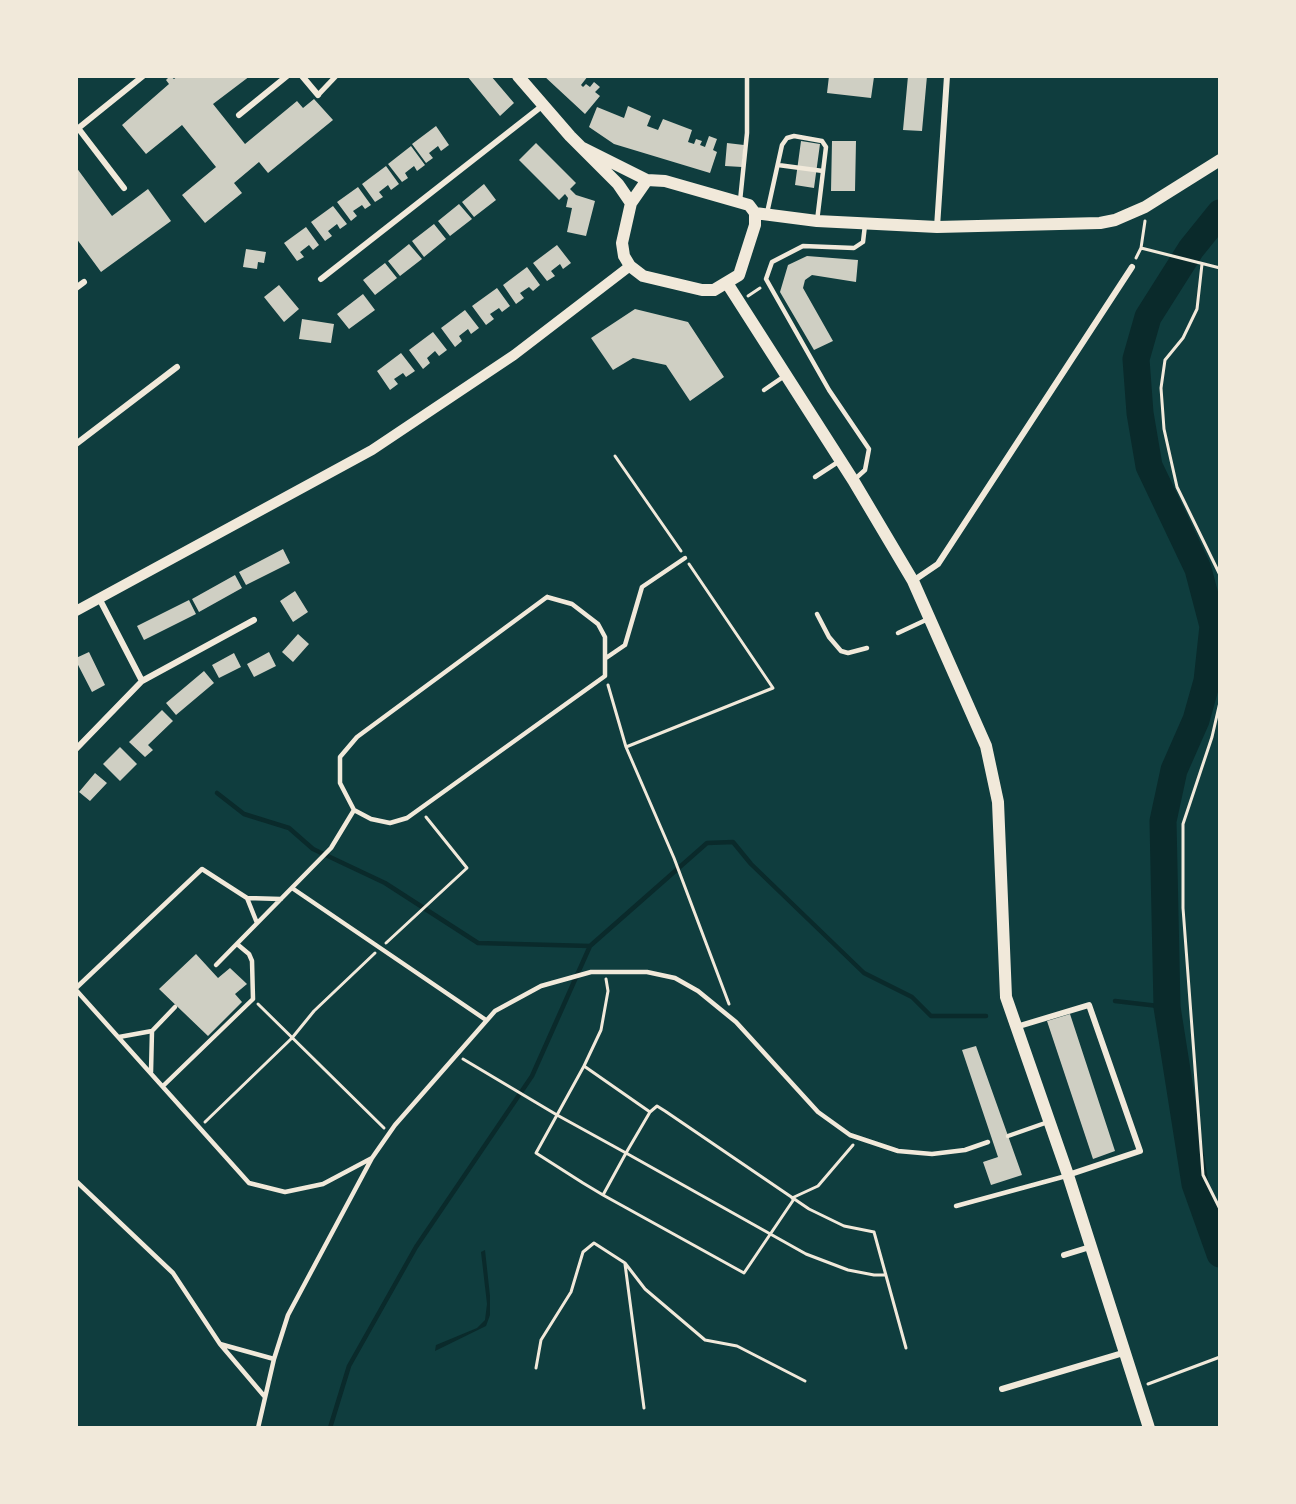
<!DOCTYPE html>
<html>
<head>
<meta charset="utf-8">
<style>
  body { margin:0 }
  #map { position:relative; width:1296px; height:1504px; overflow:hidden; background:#0f3d3e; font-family:"Sofia Sans Condensed",sans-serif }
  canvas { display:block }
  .frame { position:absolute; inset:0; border:78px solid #f1e9da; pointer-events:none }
</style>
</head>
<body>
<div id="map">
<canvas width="1296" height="1504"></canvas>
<div class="frame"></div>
</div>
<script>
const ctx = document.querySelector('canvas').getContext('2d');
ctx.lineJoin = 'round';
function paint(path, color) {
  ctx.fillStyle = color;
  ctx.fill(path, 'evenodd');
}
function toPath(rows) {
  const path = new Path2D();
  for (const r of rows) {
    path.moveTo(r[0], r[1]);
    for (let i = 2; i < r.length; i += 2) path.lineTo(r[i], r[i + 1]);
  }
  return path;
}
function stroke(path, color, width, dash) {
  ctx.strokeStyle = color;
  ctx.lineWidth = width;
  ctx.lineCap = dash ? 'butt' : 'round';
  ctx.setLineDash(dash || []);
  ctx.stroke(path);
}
const water = toPath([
  [485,1250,490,1296,490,1315,486,1326,435,1351,436,1345,477,1328,485,1320,487,1304,481,1252]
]);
const stream = toPath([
  [217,793,244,814,289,828,313,849,385,883,478,943,590,946],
  [1115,1001,1167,1007],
  [330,1428,349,1366,416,1247,532,1076,590,946,707,843,733,842,751,864,864,973,912,997,931,1016,986,1016]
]);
const river = toPath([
  [1220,213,1191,249,1148,317,1136,359,1140,413,1149,466,1198,569,1213,626,1207,681,1196,720,1174,770,1163,821,1167,1007,1195,1184,1220,1254]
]);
const building = toPath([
  [170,76,174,79,178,76,250,76,213,104,245,144,297,101,303,108,314,99,333,120,268,173,259,162,234,183,242,193,205,223,182,195,216,167,182,125,146,154,122,125,169,84,166,80],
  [467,76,491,76,514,103,500,116],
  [544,76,588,76,581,85,583,87,586,84,590,87,594,82,600,87,595,92,600,96,585,114],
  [829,76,874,77,871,98,827,93],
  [908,76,927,76,922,131,903,130],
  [628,106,651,116,647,126,658,130,663,119,692,130,688,142,694,144,696,139,702,141,700,145,705,147,709,136,717,139,713,150,717,152,710,173,614,144,589,127,597,107,624,118],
  [436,126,449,145,441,151,438,146,429,153,433,158,426,163,412,144],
  [801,141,820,144,814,188,795,185],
  [832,141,856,141,855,191,831,191],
  [536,143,576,183,570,189,576,195,595,201,586,236,567,232,572,208,566,207,568,198,565,194,559,200,519,160],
  [727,143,744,145,742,167,725,166],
  [411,146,425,165,417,171,414,166,405,173,408,178,402,182,388,164],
  [386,166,399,184,391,190,388,185,379,192,383,197,375,202,362,184],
  [76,167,112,216,148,189,171,221,101,272,76,238],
  [484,184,496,200,474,217,462,202],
  [358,187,371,205,365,209,362,205,353,211,357,216,351,221,337,202],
  [459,204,472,219,450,236,438,221],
  [333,206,347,224,340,229,337,224,328,231,332,236,325,241,311,222],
  [434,224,446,239,424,257,412,241],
  [306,227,319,245,313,250,309,245,300,252,304,257,297,261,284,243],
  [409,244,422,259,400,276,388,261],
  [557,245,571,263,563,269,560,264,551,271,555,276,547,281,533,263],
  [246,249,266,252,264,263,258,262,257,269,243,267],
  [807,256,858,260,856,282,812,275,805,280,803,288,833,341,814,350,780,292,788,265],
  [385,263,397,278,375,295,363,280],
  [527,267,540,285,533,291,529,287,520,293,524,298,516,304,503,285],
  [279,285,299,309,284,322,264,297],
  [497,288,510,306,502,312,499,308,490,314,494,319,486,325,472,306],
  [363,294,375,310,349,329,337,314],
  [635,309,688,322,724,377,690,401,666,365,633,358,613,370,591,338],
  [465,310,479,328,471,334,468,329,459,336,462,341,455,347,441,328],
  [302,319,334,324,331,343,299,339],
  [433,332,447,350,439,356,435,351,427,358,430,363,423,369,409,350],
  [401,353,415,371,406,377,403,373,394,379,398,384,390,390,377,371],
  [283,549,290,563,246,585,239,572],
  [235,575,242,588,199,612,192,599],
  [295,591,308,612,293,622,280,601],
  [189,600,196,614,144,640,137,626],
  [298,634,309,644,293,662,282,652],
  [89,652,105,685,92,692,76,661,76,658],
  [269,652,276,666,254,677,247,664],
  [234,653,241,667,219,678,212,665],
  [204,671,214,683,176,715,166,703],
  [162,710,173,721,148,745,153,750,145,757,129,742],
  [120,747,137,764,120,781,103,764],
  [95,773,107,783,90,801,79,792],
  [196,954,218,978,230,968,247,984,235,994,242,1002,208,1036,159,989],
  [1070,1014,1115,1151,1093,1159,1047,1021],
  [976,1046,1022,1175,991,1185,983,1162,998,1157,962,1050]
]);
const path = toPath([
  [1141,248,1220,268],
  [1136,258,1141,248,1145,221],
  [1202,264,1197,309,1183,338,1165,360,1161,388,1164,429,1177,487,1220,575],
  [748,296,760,288],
  [615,456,681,551],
  [608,685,626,747,674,858,729,1004],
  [1220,702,1212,737,1183,824,1183,908,1203,1175,1220,1209],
  [626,747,773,688,689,564],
  [386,943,467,868,426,817],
  [258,1004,384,1128],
  [463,1059,557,1115,584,1066,650,1112,657,1106,665,1111,809,1209,844,1226,874,1232,906,1348],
  [584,1066,601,1030,608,991,606,979],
  [650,1112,626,1153,806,1254,848,1270,874,1275,886,1275],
  [205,1122,292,1038,314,1011,375,953],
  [603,1195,626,1153,557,1115,536,1153,583,1183,603,1195,744,1273,794,1199],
  [792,1198,818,1186,853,1145],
  [625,1264,644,1408],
  [536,1368,541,1340,571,1292,583,1252,594,1243,625,1263,645,1289,705,1340,737,1346,805,1381],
  [1148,1384,1220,1357]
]);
const service = toPath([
  [778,165,823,171],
  [740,201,747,133,747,76],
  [767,213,782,145,787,138,794,136,822,141,826,147,817,221],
  [764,390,786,375],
  [815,477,838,462],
  [855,479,865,470,869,449,829,390,766,279,772,262,803,246,854,248,863,242,865,225],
  [547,597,572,604,598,624,605,637,605,676,407,818,390,823,371,819,354,810,340,783,340,757,357,737,547,597],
  [817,614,829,637,841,651,848,653,867,648],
  [898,633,928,619],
  [606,658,625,645,642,587,685,558],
  [292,888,486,1020],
  [247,898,257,923],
  [216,965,331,848,354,810],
  [76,988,202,869,247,898,281,899],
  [76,990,249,1183,285,1192,323,1184,372,1158],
  [119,1037,152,1031],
  [151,1072,152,1031,175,1007],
  [163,1086,253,999,252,961,249,954,237,944],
  [1008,1136,1048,1122],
  [76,1181,173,1273,220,1344,274,1359],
  [956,1206,1066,1176],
  [220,1344,265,1397],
  [258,1428,274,1359,288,1315,372,1158,395,1125,495,1011,541,986,591,972,647,972,675,978,698,991,736,1022,818,1112,850,1135,898,1151,932,1154,965,1150,988,1142]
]);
const pedestrian = toPath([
  [318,95,336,76]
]);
const minor = toPath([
  [302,76,318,95],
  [239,115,287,76],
  [78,128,124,188],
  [76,130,143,76],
  [937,227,947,76],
  [321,279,542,106],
  [76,288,84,282],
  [76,444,177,367],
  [913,581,938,564,1132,267],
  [100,600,142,681],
  [76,749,142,681,254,620],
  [1016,1027,1089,1005,1140,1151,1068,1175],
  [1064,1255,1090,1247],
  [1002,1389,1123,1353]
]);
const tertiary = toPath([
  [76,611,372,450,514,355,630,266]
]);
const secondary = toPath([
  [518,76,570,136,618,184,631,203],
  [583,148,647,180,665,181,749,205,755,213,755,225,739,275,714,290,702,290,643,276,630,266,624,256,622,243,631,203,647,180],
  [755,213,817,221,937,227,1100,223,1115,220,1145,207,1220,160],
  [727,283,853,480,913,581,986,746,998,802,1006,997,1068,1175,1149,1428]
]);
paint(water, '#0a2a2b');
stroke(stream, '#0a2a2b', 4.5);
stroke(river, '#0a2a2b', 27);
paint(building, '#cfcfc3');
stroke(path, '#f1e9da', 3);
stroke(service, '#f1e9da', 4.5);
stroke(pedestrian, '#f1e9da', 5);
stroke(minor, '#f1e9da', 6);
stroke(tertiary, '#f1e9da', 10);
stroke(secondary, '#f1e9da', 12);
</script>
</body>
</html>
